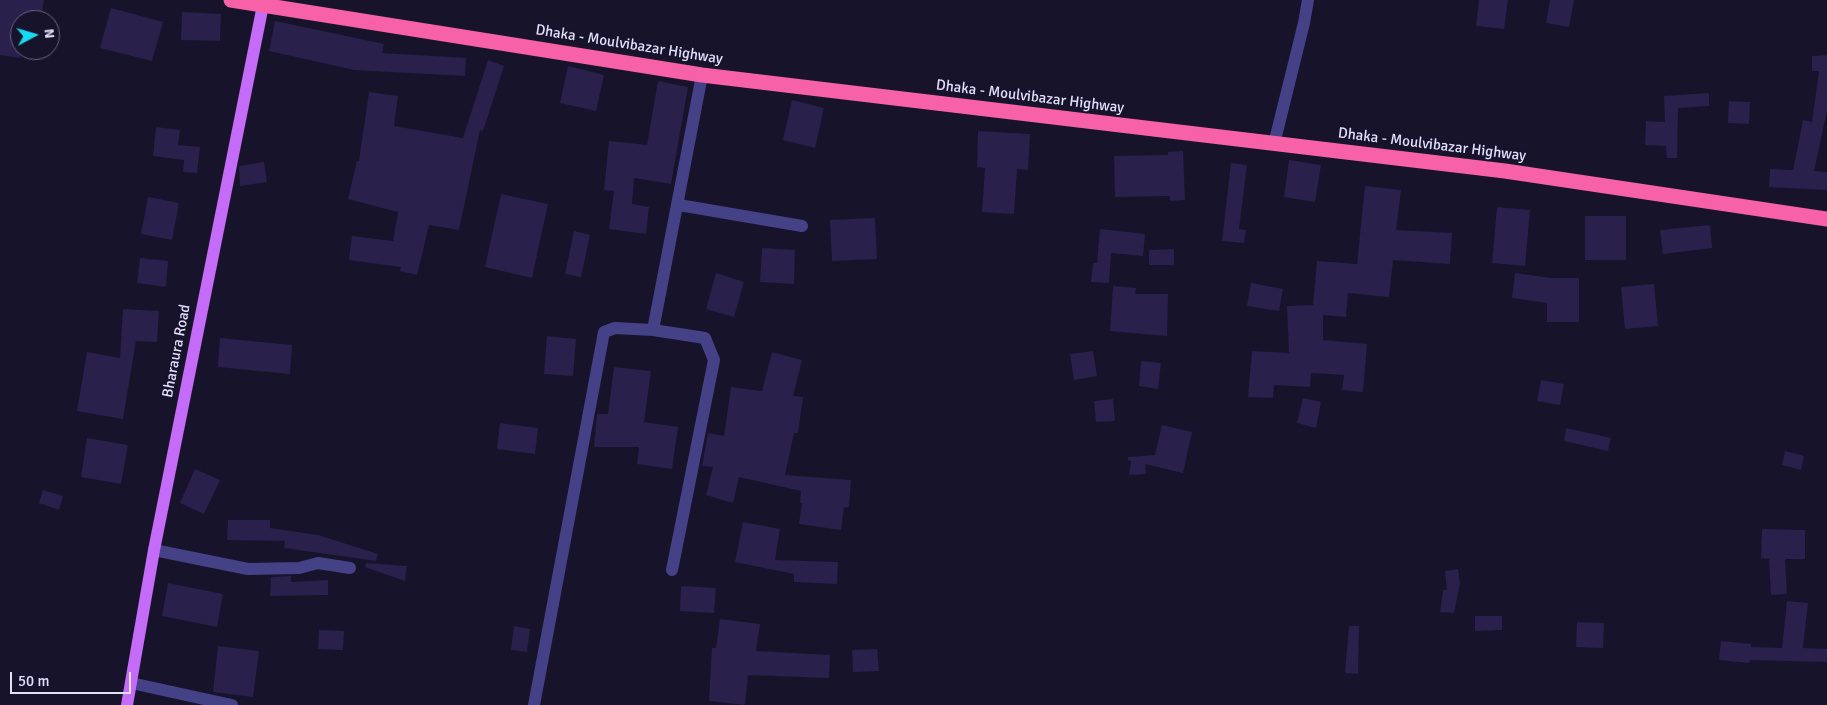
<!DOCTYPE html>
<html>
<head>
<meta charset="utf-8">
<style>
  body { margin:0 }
  #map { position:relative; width:1827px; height:705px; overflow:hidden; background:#17132b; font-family:Signika,sans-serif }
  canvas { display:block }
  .north { position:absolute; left:10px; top:10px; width:50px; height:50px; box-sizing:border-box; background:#17132b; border:1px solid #68657f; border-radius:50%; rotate:84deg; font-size:14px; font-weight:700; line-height:20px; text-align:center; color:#e2dffd }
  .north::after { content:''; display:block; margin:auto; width:18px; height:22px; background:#16d9f2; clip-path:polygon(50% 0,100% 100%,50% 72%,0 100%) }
  .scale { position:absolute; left:10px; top:672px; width:121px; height:22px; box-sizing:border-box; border:2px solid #e2dffd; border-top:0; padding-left:6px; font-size:15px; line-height:18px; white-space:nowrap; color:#e2dffd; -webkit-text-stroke:4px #17132b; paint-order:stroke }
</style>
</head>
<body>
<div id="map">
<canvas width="1827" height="705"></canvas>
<div class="north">N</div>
<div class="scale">50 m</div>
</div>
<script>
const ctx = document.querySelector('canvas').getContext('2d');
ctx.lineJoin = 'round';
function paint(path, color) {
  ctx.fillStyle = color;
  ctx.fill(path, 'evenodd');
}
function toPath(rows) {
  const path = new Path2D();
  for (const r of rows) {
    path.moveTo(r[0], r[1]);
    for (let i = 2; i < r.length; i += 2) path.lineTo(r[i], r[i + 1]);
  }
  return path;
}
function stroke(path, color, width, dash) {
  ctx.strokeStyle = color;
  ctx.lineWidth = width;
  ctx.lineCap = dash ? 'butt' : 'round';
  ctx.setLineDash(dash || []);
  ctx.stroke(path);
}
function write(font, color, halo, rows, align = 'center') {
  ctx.font = font + ' Signika,sans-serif';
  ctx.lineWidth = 4;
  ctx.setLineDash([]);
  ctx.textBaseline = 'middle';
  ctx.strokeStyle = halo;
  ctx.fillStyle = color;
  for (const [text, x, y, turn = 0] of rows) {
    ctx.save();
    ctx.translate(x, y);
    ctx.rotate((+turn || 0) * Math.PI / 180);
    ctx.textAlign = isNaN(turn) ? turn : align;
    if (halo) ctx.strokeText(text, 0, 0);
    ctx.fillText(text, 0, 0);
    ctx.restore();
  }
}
const building = toPath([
  [0,0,44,0,41,20,20,20,20,58,0,55],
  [1479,0,1508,0,1504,29,1476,26],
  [1550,0,1574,0,1569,27,1546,23],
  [111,8,163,22,152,61,100,48],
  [182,12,221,14,220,41,181,40],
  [275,21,384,44,382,53,466,58,465,76,354,70,269,51],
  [1827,55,1827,111,1814,171,1827,172,1827,190,1769,187,1770,169,1793,170,1803,120,1812,122,1819,71,1812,71,1812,56],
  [488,60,504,66,483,131,480,130,459,230,429,225,417,275,400,271,401,267,349,260,352,236,393,241,398,212,348,199,357,161,359,161,369,92,398,96,394,126,463,138],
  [568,66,604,75,596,111,560,103],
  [658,81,688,87,671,184,634,178,632,204,649,207,646,234,609,229,614,191,604,190,609,141,647,145],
  [1709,93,1709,106,1678,108,1677,158,1667,158,1666,146,1645,145,1646,121,1665,122,1664,96],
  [792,100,824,108,815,148,783,140],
  [1729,101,1750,102,1749,124,1728,123],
  [156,127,180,130,178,145,200,147,197,173,183,172,184,160,153,156],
  [978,131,1030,134,1028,170,1017,169,1014,214,982,212,985,168,977,167],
  [1183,151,1185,200,1170,201,1170,196,1115,197,1114,156,1168,155,1168,152],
  [1289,160,1321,165,1315,202,1284,197],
  [264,162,267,182,240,186,239,166],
  [1231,163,1247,165,1239,229,1246,230,1244,243,1222,241],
  [1365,186,1401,190,1396,230,1452,233,1450,264,1393,260,1389,297,1348,293,1346,317,1323,315,1323,340,1367,344,1363,392,1342,390,1344,375,1311,373,1310,387,1274,385,1273,398,1248,397,1252,351,1289,353,1287,306,1313,305,1317,261,1357,264],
  [501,194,548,204,532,278,485,267],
  [148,197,179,203,172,240,141,234],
  [1497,207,1530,210,1525,266,1492,263],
  [1585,216,1626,216,1626,260,1585,260],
  [875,218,877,259,832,261,830,220],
  [1710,225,1712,248,1663,254,1660,230],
  [1100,229,1145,234,1143,256,1111,253,1109,283,1091,282,1093,263,1097,263],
  [574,231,590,235,581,277,565,274],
  [762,248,795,250,794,284,760,282],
  [1174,249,1174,265,1149,265,1149,250],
  [140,258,168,261,166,287,137,283],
  [716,273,744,282,734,317,706,309],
  [1515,273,1551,278,1579,278,1579,322,1547,322,1547,303,1512,298],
  [1251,283,1283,289,1279,311,1247,306],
  [1654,284,1658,326,1625,329,1621,287],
  [1113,286,1136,288,1135,294,1168,294,1167,336,1110,331],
  [123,309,159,311,157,342,136,341,123,419,77,411,87,352,120,358],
  [547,336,576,339,573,376,544,374],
  [220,338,292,345,290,374,218,367],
  [1093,351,1097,376,1074,380,1070,354],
  [772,352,802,360,793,396,803,397,798,433,794,433,785,475,851,480,849,507,844,507,841,530,799,524,802,503,800,503,801,491,739,477,733,503,706,495,713,467,702,466,708,433,724,436,731,387,762,391],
  [1141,361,1161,363,1158,389,1139,386],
  [614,367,651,371,644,422,678,427,672,469,637,464,639,447,594,447,597,414,608,414],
  [1541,380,1564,384,1560,405,1537,401],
  [1303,398,1321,402,1316,428,1297,423],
  [1113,399,1115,421,1096,422,1094,401],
  [500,423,538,428,535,454,497,449],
  [1162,425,1192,432,1183,473,1145,464,1146,474,1129,475,1131,461,1128,460,1128,457,1155,455],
  [1566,428,1611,438,1608,451,1564,441],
  [87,438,128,445,121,484,81,477],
  [1785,451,1804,456,1801,470,1782,465],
  [195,469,220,480,204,514,180,503],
  [43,490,63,496,59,510,39,503],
  [228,520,270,520,270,528,318,535,378,554,376,561,284,548,285,541,227,540],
  [743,522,780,529,775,560,838,562,837,584,794,582,794,574,735,562],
  [1762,529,1805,530,1805,559,1785,559,1787,594,1771,595,1769,559,1761,558],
  [366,563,407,566,405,581,365,567],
  [1458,569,1460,583,1454,613,1440,612,1443,590,1447,590,1445,571],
  [291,576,291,582,328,580,328,595,270,596,271,577],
  [168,583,223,594,217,627,162,616],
  [681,586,716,588,714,613,680,611],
  [1787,601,1808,603,1803,648,1827,649,1827,662,1750,660,1749,663,1719,660,1721,641,1751,644,1751,647,1782,648],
  [1475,616,1502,616,1502,630,1475,631],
  [720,619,760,624,756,651,830,655,829,678,748,675,745,705,709,701,712,648,716,648],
  [1577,622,1604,623,1603,648,1576,647],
  [514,626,530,629,527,652,511,650],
  [1349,626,1359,626,1358,674,1345,673],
  [319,630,344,631,343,650,318,649],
  [218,646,259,651,253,697,213,692],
  [877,649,879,671,853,672,852,650]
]);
const minor = toPath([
  [1274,144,1304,23,1308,0],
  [679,205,802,226],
  [653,330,702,75],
  [154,550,248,569,299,568,318,563,350,568],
  [131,683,232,705],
  [534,705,604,332,615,328,653,330,705,338,714,360,672,570]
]);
const major = toPath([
  [127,705,154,550,263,5]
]);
const highway = toPath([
  [231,0,702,75,1505,171,1827,219]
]);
const streetNames = [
  ["Dhaka - Moulvibazar Highway",629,45,9],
  ["Dhaka - Moulvibazar Highway",1030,97,7],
  ["Dhaka - Moulvibazar Highway",1432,145,7],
  ["Bharaura Road",177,351,-79]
];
paint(building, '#29204b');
stroke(minor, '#444187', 12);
stroke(major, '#c46cf7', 12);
stroke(highway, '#f661a7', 15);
write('15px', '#e2dffd', '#17132b', streetNames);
</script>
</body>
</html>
